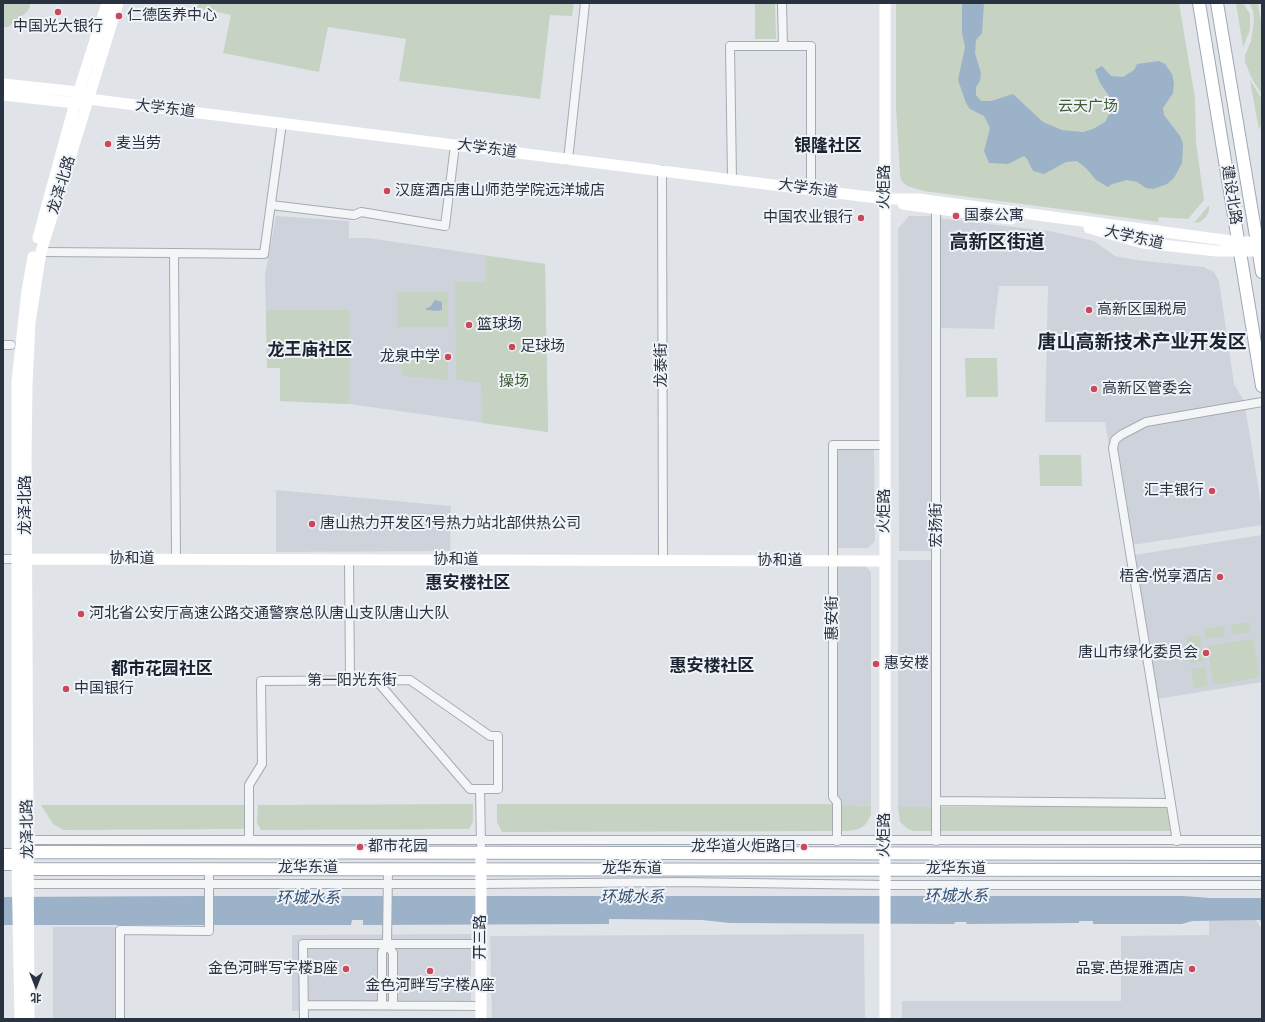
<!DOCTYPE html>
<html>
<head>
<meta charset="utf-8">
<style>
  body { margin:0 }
  #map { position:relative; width:1265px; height:1022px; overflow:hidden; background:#e0e4e9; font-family:"Space Grotesk","Noto Sans SC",sans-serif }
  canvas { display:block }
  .frame { position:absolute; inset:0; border:4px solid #293240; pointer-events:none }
  .north { position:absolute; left:16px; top:966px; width:40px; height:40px; -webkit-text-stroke:3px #f0f3f7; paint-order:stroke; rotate:180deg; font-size:11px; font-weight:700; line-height:16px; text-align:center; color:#293240 }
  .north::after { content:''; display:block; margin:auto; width:14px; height:18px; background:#293240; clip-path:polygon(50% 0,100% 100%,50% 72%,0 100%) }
</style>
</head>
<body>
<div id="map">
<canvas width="1265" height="1022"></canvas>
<div class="frame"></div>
<div class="north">北</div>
</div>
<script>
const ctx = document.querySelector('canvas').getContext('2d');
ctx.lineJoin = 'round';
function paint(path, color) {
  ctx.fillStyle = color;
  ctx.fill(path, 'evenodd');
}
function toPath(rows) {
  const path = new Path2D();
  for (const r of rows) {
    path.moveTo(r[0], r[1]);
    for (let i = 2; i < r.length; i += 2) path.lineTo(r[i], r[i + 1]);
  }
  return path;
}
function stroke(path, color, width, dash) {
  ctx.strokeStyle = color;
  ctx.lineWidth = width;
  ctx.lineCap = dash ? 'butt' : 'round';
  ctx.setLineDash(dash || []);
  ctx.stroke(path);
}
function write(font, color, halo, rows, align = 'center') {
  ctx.font = font + ' "Space Grotesk","Noto Sans SC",sans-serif';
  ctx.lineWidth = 4;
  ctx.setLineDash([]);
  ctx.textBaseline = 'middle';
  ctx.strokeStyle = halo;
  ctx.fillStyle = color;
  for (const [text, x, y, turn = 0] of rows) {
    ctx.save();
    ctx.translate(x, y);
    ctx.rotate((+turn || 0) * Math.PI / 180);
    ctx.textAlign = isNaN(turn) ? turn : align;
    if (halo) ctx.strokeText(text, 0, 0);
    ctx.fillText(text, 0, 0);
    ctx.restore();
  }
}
const built = toPath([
  [276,216,349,221,349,238,368,238,545,264,548,432,349,404,280,401,280,368,267,368,265,275],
  [909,216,934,216,934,551,899,551,898,229],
  [938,218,1049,231,1094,241,1115,256,1136,260,1204,267,1214,272,1219,281,1234,384,1244,401,1262,509,1262,525,1126,546,1105,422,1045,422,1048,286,999,286,994,329,937,328],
  [874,442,875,541,868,548,834,548,833,443],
  [276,490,451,506,450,551,276,552],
  [1262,535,1262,682,1157,699,1134,555],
  [898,560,933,560,933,807,898,807],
  [834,562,862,562,871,572,871,806,835,804],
  [1209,920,1256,920,1262,929,1262,1019,902,1019,902,1001,1121,1001,1121,936,1209,935],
  [53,927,116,927,116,1019,53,1019],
  [471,934,471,1011,292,1011,292,935],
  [864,934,865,1019,492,1019,490,936]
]);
const green = toPath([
  [3,3,31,3,28,11,8,27,3,27],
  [198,3,574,3,572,16,550,15,540,99,399,81,406,39,328,27,319,72,223,53,231,15,197,8],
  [755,3,775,3,776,39,755,39],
  [896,3,1179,3,1195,98,1196,142,1204,200,1188,219,1159,217,1158,222,924,191,907,186,901,180,900,175,896,108],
  [1236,3,1243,3,1250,14,1250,30,1243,47],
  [1249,3,1258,3,1262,28,1262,95,1252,79,1245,62,1245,55,1251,41,1254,19,1253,11],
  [1250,80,1262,99,1262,122,1259,130],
  [1209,205,1209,211,1206,217,1200,222,1194,223],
  [486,256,545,264,548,432,482,423,481,383,456,379,455,282,486,282],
  [397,292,448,292,448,327,397,327],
  [266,310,349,310,349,404,280,401,280,368,267,368],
  [402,355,448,355,448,380,402,376],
  [965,358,997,358,998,397,966,397],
  [1039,455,1081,455,1082,486,1040,486],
  [1249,622,1251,632,1232,635,1231,625],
  [1224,626,1225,636,1206,639,1204,629],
  [1200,635,1204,661,1190,663,1186,637],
  [1253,639,1259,673,1255,678,1218,685,1213,683,1207,646],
  [1205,667,1208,683,1206,687,1194,688,1191,669],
  [473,804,473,822,469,829,261,830,257,823,258,805],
  [497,804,835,804,871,806,871,815,866,824,859,829,848,831,502,832,497,822],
  [41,805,249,805,249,824,243,829,63,830,53,824],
  [898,807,1168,807,1172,831,914,831,908,829,900,822]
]);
const water = toPath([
  [962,3,984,3,982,33,976,40,975,53,981,73,980,81,976,87,976,95,981,101,991,101,1013,94,1043,122,1062,130,1083,132,1093,129,1105,122,1109,114,1109,96,1100,83,1095,70,1102,66,1111,76,1123,77,1134,70,1137,64,1159,61,1165,64,1172,74,1174,83,1173,93,1163,108,1164,115,1180,136,1183,144,1182,163,1174,178,1167,184,1153,189,1146,188,1137,182,1127,180,1112,184,1108,187,1096,180,1086,168,1077,161,1066,162,1044,174,1033,171,1027,159,1024,156,1008,164,989,163,984,151,990,128,984,116,970,109,966,103,958,80,965,47,962,33],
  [435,300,442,302,442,310,438,311,426,310,426,308,430,307],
  [196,896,1183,896,1211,898,1262,898,1262,924,1260,920,1192,921,1182,924,1093,924,1093,921,1079,921,1079,923,967,924,966,922,955,922,954,924,730,923,702,920,609,919,609,924,363,925,363,920,352,920,351,925,3,925,3,897]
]);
const street = toPath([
  [782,3,783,46,811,46,811,189],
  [568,160,585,3],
  [662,170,663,560],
  [732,179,730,46,783,46],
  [271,205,354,215,361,212,445,226,455,145],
  [936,209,936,841],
  [41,252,174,253,176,559],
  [174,253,264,254,282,123],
  [3,345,11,345],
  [3,559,22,559],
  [349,560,350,680],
  [376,680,470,789,480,789],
  [937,801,1171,803],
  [28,840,1262,840],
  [249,840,249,785,262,764,261,681,410,680,490,736,498,736,498,789,480,789,481,845],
  [837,841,837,802,833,797,833,445,885,445],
  [1177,841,1113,448,1115,440,1121,435,1146,422,1262,402],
  [28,884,481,884,680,882,885,885,1262,885],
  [387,944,393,953,393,1005],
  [304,1005,481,1006],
  [382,1005,382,952,387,944,388,869],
  [120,1019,120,930,209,931,209,868],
  [304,1019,303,944,481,944]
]);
const secondary = toPath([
  [3,84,79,92,85,97],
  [3,95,75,103,88,99,885,199,918,199,1239,242,1262,242],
  [903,204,1011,219],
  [1089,228,1143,243,1217,251,1262,251],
  [38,238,75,103,107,3],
  [27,559,885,561],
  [481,854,481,1019],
  [20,1019,17,864,17,381,27,291,33,257],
  [29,1019,26,457,27,384,30,322,41,252,118,3],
  [885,1019,885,3]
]);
const primary = toPath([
  [1199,3,1262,386],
  [1217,3,1262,272],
  [3,855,18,855,28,852,1262,854],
  [3,864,17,864,28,869,1262,870]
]);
const markers = [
  [58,12,4,"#cd475b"],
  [119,16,4,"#cd475b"],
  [108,144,4,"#cd475b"],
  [387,191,4,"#cd475b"],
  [956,216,4,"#cd475b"],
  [861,218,4,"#cd475b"],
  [1089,310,4,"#cd475b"],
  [469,325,4,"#cd475b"],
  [512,347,4,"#cd475b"],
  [448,357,4,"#cd475b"],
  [1094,389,4,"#cd475b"],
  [1212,491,4,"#cd475b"],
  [312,524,4,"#cd475b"],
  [1220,577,4,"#cd475b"],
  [81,614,4,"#cd475b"],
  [1206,653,4,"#cd475b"],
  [876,664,4,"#cd475b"],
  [66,689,4,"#cd475b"],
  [360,847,4,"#cd475b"],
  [804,847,4,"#cd475b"],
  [346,969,4,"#cd475b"],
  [1192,969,4,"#cd475b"],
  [430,971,4,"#cd475b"]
];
const poiNames = [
  ["仁德医养中心",127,16],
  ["中国光大银行",58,27,"center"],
  ["麦当劳",116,144],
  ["汉庭酒店唐山师范学院远洋城店",395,191],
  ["国泰公寓",964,216],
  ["中国农业银行",853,218,"right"],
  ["高新区国税局",1097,310],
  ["篮球场",477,325],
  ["足球场",520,347],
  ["龙泉中学",440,357,"right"],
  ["高新区管委会",1102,389],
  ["汇丰银行",1204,491,"right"],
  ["唐山热力开发区1号热力站北部供热公司",320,524],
  ["梧舍·悦享酒店",1212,577,"right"],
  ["河北省公安厅高速公路交通警察总队唐山支队唐山大队",89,614],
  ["唐山市绿化委员会",1198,653,"right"],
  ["惠安楼",884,664],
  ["中国银行",74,689],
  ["都市花园",368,847],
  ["龙华道火炬路口",796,847,"right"],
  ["金色河畔写字楼B座",338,969,"right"],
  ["品宴.芭提雅酒店",1184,969,"right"],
  ["金色河畔写字楼A座",430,986,"center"]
];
const parkNames = [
  ["云天广场",1088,107],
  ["操场",514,382]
];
const streetNames = [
  ["大学东道",165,109,7],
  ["大学东道",487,149,8],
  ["龙泽北路",62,185,-73],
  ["火炬路",885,187,-90],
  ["大学东道",808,189,8],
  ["建设北路",1231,195,81],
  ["大学东道",1134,238,13],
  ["龙泰街",662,365,-90],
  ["龙泽北路",26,505,-90],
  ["火炬路",885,511,-90],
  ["宏扬街",937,525,-90],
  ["协和道",132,559],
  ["协和道",456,560],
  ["协和道",780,561],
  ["惠安街",833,618,-90],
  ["第一阳光东街",352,681],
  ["龙泽北路",28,829,-91],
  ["火炬路",885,835,-90],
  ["龙华东道",308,868],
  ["龙华东道",632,869],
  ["龙华东道",956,869],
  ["开三路",481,937,-90]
];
const waterNames = [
  ["环城水系",956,897],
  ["环城水系",632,898],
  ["环城水系",308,899]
];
const quarterNames = [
  ["银隆社区",828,146],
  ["龙王庙社区",310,350],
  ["惠安楼社区",468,583],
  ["惠安楼社区",712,666],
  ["都市花园社区",162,669]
];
const districtNames = [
  ["高新区街道",997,243],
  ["唐山高新技术产业开发区",1142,343]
];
paint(built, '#ced3db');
paint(green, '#c6d3c2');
paint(water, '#9cb2c9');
stroke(street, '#a5abb3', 10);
stroke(primary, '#a0a8b5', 14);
stroke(street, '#f3f5f7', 8);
stroke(secondary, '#fff', 11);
stroke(primary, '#fff', 12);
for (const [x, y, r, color] of markers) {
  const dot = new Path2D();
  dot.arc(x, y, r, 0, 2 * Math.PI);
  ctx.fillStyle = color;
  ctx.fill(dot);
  stroke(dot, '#f0f3f7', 1.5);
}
write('15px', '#293240', '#f0f3f7', poiNames, 'left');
write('15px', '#3e5c36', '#f0f3f7', parkNames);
write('15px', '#293240', '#f0f3f7', streetNames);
write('italic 16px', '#335074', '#f0f3f7', waterNames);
write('bold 17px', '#1b2331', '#f0f3f7', quarterNames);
write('bold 19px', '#1b2331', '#f0f3f7', districtNames);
</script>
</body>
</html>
